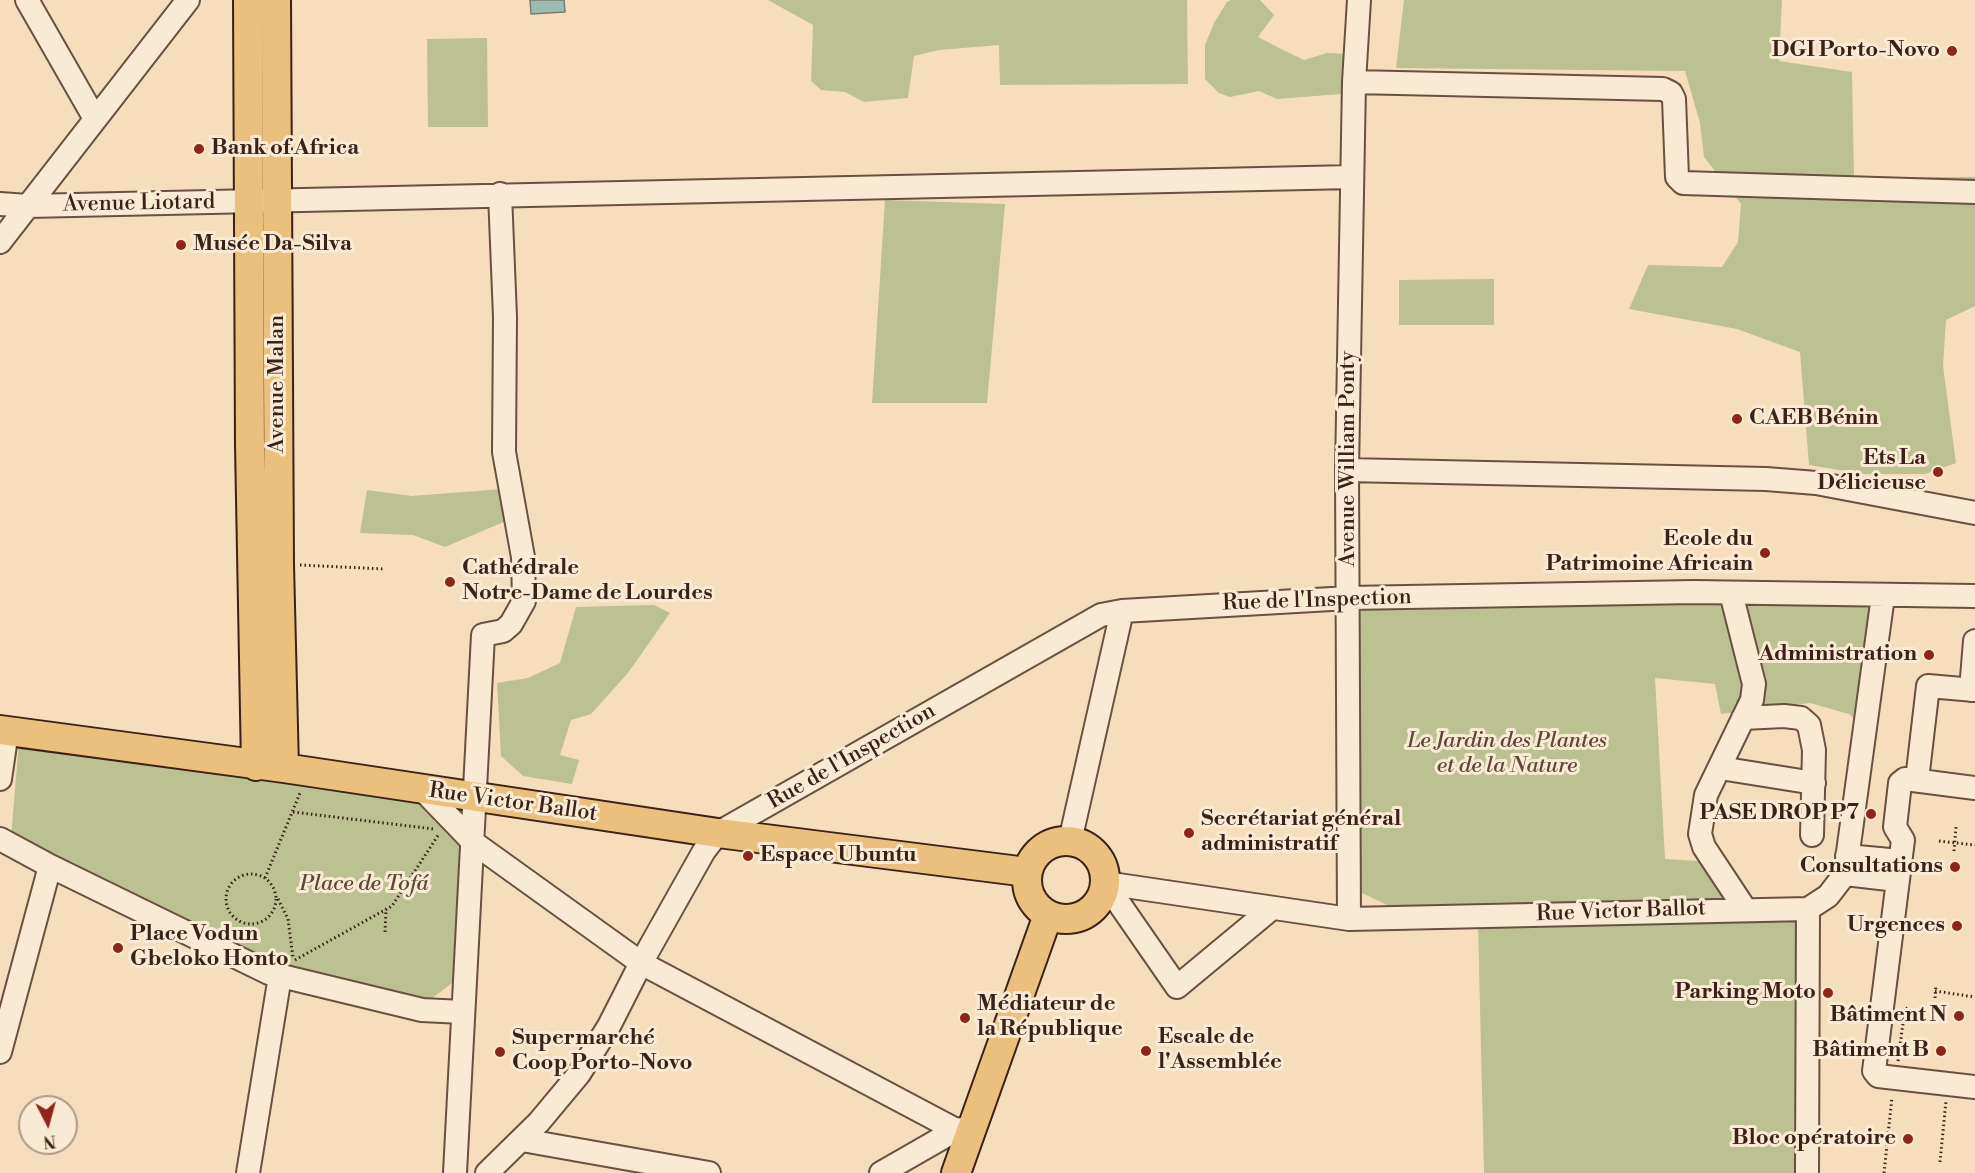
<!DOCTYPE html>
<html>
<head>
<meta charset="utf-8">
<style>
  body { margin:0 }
  #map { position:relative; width:1975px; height:1173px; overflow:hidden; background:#f6debc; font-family:"Libre Bodoni",serif }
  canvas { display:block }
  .north { position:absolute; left:18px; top:1095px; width:60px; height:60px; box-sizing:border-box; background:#f9ead3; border:2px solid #ad9a88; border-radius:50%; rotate:174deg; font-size:16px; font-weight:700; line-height:24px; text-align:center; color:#3b2117 }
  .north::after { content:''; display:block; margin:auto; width:21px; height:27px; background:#8f2418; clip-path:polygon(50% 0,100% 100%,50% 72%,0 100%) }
</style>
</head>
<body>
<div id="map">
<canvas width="1975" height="1173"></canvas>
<div class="north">N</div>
</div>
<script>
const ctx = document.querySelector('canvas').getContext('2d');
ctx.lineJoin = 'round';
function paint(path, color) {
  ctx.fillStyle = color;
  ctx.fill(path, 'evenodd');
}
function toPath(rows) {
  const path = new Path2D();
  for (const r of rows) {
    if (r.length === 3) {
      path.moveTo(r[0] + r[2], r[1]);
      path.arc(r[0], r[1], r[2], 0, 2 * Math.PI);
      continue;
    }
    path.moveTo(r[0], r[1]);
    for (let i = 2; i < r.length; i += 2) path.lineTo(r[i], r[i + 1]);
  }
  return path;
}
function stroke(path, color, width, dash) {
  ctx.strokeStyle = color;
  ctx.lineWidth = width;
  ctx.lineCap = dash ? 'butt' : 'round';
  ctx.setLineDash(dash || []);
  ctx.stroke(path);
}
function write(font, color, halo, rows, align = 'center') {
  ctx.font = font + ' "Libre Bodoni",serif';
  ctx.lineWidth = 6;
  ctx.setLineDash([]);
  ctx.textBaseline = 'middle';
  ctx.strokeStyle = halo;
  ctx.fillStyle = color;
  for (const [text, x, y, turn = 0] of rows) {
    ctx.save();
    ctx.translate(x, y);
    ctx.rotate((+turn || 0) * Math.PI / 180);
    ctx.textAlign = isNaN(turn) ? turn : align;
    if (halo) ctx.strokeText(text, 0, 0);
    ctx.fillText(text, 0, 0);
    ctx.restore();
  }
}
const green = toPath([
  [768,0,1187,0,1188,84,1000,85,999,45,939,50,914,56,908,98,864,102,845,92,821,90,811,81,813,25],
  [1231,0,1260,0,1274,15,1258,37,1285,51,1304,60,1327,53,1350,54,1354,93,1277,99,1259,91,1230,97,1219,93,1205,79,1205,45,1214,23,1227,2],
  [1404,0,1782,0,1779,61,1852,72,1854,177,1975,177,1975,306,1946,320,1943,366,1956,463,1925,474,1863,474,1809,465,1800,352,1737,329,1629,309,1648,265,1722,267,1738,242,1741,204,1704,157,1700,123,1685,71,1396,68],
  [487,38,488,127,428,127,427,39],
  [885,200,1005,204,987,403,872,403],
  [1494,279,1494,325,1399,325,1399,280],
  [502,489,506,521,445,547,413,535,360,533,367,490,412,496],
  [1883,596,1865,729,1849,714,1810,703,1721,714,1715,684,1655,678,1665,859,1714,862,1725,909,1412,917,1360,892,1349,598],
  [654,605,670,613,628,673,591,714,571,720,560,755,579,760,572,784,523,776,501,756,497,683,528,678,560,663,576,607],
  [19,742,418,795,463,841,457,979,430,1000,282,965,11,837],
  [1797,916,1799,1173,1484,1173,1478,923]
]);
const water = toPath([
  [530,0,564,0,565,12,531,14,530,0]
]);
const path = toPath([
  [300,565,385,569],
  [293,812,434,829],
  [1939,841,1975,845],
  [1954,851,1956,827],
  [251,899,25],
  [265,878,300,793],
  [278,899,288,919,293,958],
  [385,932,386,909],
  [295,960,392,906,439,834],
  [1935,991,1975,997],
  [1935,998,1936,985],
  [1898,1061,1905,1008,1910,1010],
  [1940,1162,1946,1101],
  [1884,1173,1892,1097]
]);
const minor = toPath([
  [27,0,94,117],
  [1354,82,1663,89,1671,93,1674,99,1677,177,1683,183,1975,192],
  [0,204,28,206,1352,177],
  [0,242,188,0],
  [1347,470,1766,479,1816,483,1975,513],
  [1731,593,1754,684,1752,700,1706,795,1700,834,1704,847,1745,909],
  [1971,690,1975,641],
  [1743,718,1784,716,1801,718,1809,725,1814,750,1812,835],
  [1720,768,1814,783],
  [0,779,7,731],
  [1917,780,1928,686,1975,690],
  [1975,788,1905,779,1900,783,1895,827,1903,840,1874,1071,1878,1076,1975,1087],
  [423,790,474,843,641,963,956,1130],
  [0,839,50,866,269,973,422,1010,463,1012],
  [1070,841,1122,611],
  [1847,856,1900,861],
  [1845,874,1897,880],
  [1105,883,1349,919,1808,909,1828,896,1845,874,1883,596],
  [1105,883,1177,987,1271,909],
  [1349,919,1347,470,1354,82,1359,0],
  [0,1052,50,866],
  [522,1140,709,1173],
  [248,1173,280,976],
  [455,1173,483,635,503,631,511,624,524,601,523,557,504,452,505,317,500,194],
  [487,1173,539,1122,579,1074,609,1026,641,963,704,851,718,833,1101,615,1122,611,1349,598,1694,592,1975,596],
  [881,1173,956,1130,967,1128],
  [1807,1173,1808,909]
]);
const major = toPath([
  [248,0,250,445,256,766],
  [276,0,279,564,284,768],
  [0,730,284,768,718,833,1027,872],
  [1066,880,39],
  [956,1173,1048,915]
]);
const markers = [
  [1952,51,6,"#8f2418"],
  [199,149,6,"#8f2418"],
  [181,245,6,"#8f2418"],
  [1737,419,6,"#8f2418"],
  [1938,472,6,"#8f2418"],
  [1765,553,6,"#8f2418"],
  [450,582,6,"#8f2418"],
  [1929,655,6,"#8f2418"],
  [1871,814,6,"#8f2418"],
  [1189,833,6,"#8f2418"],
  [748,856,6,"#8f2418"],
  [1955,867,6,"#8f2418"],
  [1957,926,6,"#8f2418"],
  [118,948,6,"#8f2418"],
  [1828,993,6,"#8f2418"],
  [1959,1016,6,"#8f2418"],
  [965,1018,6,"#8f2418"],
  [1146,1051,6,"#8f2418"],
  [1941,1051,6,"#8f2418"],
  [500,1052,6,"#8f2418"],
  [1908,1139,6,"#8f2418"]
];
const poiNames = [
  ["DGI Porto-Novo",1940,51],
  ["Bank of Africa",211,149,"left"],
  ["Musée Da-Silva",193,245,"left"],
  ["CAEB Bénin",1749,419,"left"],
  ["Ets La",1926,459],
  ["Délicieuse",1926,484],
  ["Ecole du",1753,540],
  ["Patrimoine Africain",1753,565],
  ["Cathédrale",462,569,"left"],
  ["Notre-Dame de Lourdes",462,594,"left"],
  ["Administration",1917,655],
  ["PASE DROP P7",1859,814],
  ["Secrétariat général",1201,820,"left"],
  ["administratif",1201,845,"left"],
  ["Espace Ubuntu",760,856,"left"],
  ["Consultations",1943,867],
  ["Urgences",1945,926],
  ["Place Vodun",130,935,"left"],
  ["Gbeloko Honto",130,960,"left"],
  ["Parking Moto",1816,993],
  ["Médiateur de",977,1005,"left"],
  ["la République",977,1030,"left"],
  ["Bâtiment N",1947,1016],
  ["Escale de",1158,1038,"left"],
  ["l'Assemblée",1158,1063,"left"],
  ["Supermarché",512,1039,"left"],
  ["Coop Porto-Novo",512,1064,"left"],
  ["Bâtiment B",1929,1051],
  ["Bloc opératoire",1896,1139]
];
const streetNames = [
  ["Avenue Liotard",139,204,-1],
  ["Avenue Malan",278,384,-90],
  ["Avenue William Ponty",1349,459,-90],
  ["Rue de l'Inspection",1317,601,-2],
  ["Rue de l'Inspection",852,757,-30],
  ["Rue Victor Ballot",513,803,8],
  ["Rue Victor Ballot",1621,912,-2]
];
const parkNames = [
  ["Le Jardin des Plantes",1507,742],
  ["et de la Nature",1507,767],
  ["Place de Tofá",364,885]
];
paint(green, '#bbc191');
paint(water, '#9dbcaf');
stroke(water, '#767e72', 1.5);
stroke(minor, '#6a5040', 26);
stroke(major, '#3b2117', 32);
stroke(path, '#3b2117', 3, [1.5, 3]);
stroke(minor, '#f9ead3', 22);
stroke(major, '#ebbf7e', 28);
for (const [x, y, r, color] of markers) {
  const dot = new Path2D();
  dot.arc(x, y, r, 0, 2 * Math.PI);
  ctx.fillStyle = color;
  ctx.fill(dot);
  stroke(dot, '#f9ead3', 2);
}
write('bold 22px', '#3b2117', '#f9ead3', poiNames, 'right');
write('22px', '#3b2117', '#f9ead3', streetNames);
write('italic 22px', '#5b4936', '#f9ead3', parkNames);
</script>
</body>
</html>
